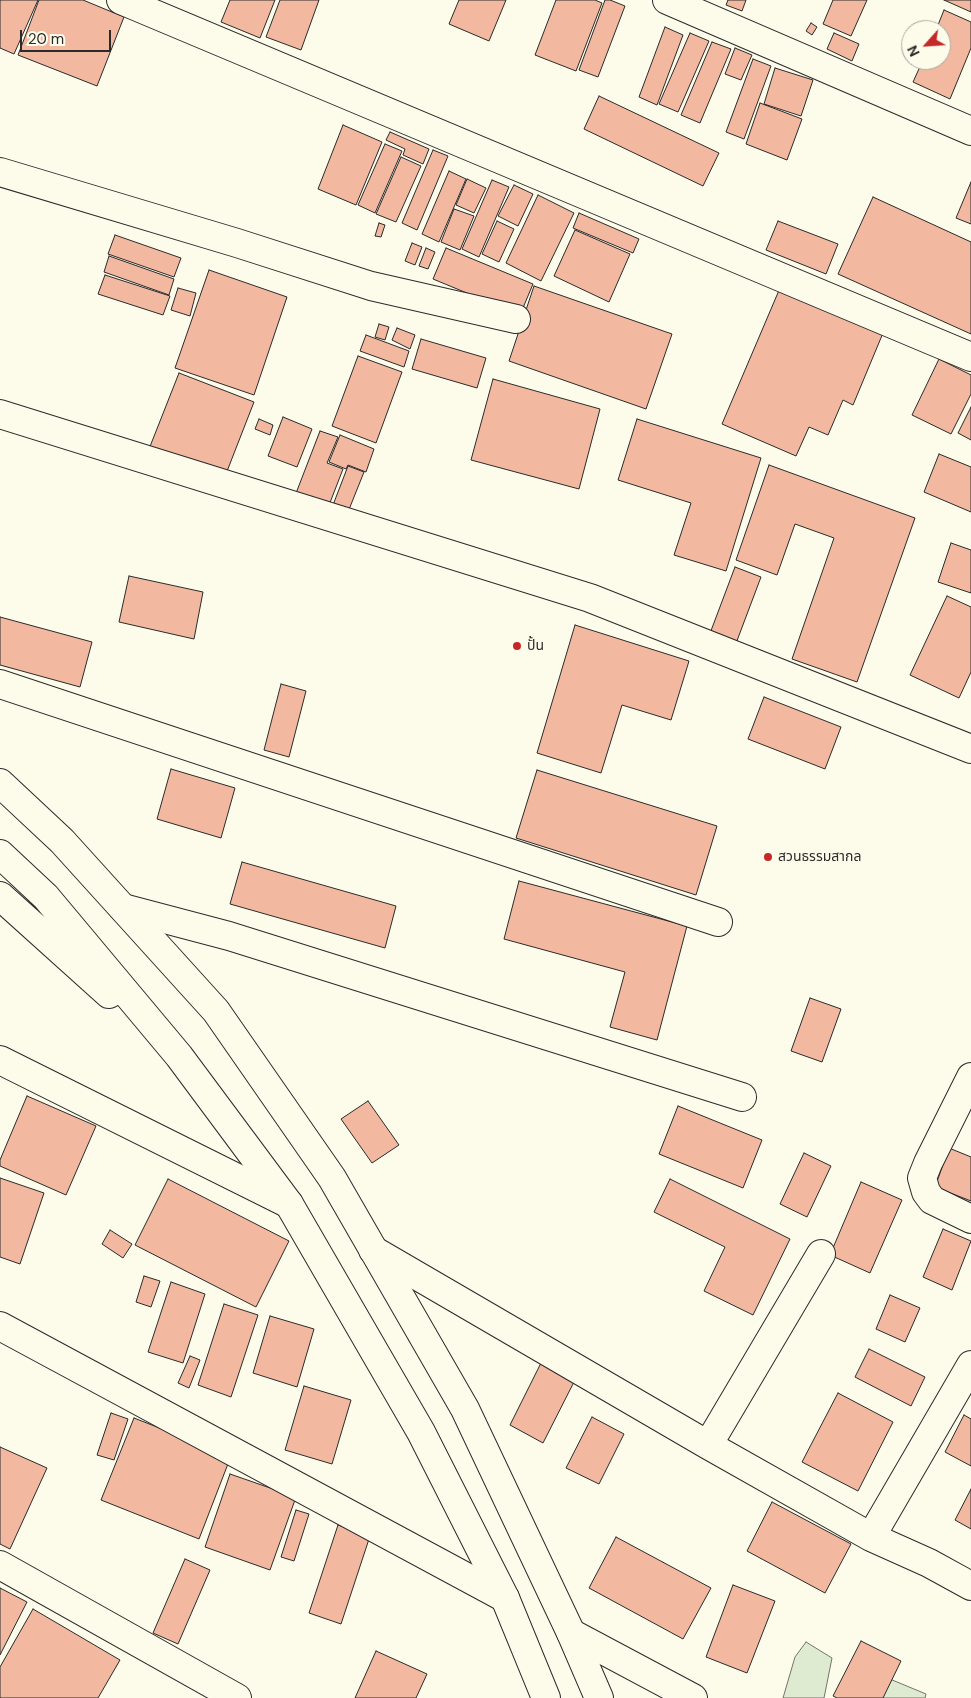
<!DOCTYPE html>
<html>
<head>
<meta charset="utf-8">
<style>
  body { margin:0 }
  #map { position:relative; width:971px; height:1698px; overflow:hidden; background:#fdfbea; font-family:"DM Sans",sans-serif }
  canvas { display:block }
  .north { position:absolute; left:901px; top:20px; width:50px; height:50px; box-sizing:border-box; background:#fdfbea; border:1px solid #a9a89e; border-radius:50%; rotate:244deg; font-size:14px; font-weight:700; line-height:20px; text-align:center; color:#2b2b2b }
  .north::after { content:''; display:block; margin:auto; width:18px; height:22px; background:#c62828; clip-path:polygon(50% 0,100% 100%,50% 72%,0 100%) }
  .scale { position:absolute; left:20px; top:30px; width:91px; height:22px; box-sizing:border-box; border:2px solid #2b2b2b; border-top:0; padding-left:6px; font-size:15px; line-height:18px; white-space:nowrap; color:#2b2b2b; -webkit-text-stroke:4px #fdfbea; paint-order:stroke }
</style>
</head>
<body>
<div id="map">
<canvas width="971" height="1698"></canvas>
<div class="north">N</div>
<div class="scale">20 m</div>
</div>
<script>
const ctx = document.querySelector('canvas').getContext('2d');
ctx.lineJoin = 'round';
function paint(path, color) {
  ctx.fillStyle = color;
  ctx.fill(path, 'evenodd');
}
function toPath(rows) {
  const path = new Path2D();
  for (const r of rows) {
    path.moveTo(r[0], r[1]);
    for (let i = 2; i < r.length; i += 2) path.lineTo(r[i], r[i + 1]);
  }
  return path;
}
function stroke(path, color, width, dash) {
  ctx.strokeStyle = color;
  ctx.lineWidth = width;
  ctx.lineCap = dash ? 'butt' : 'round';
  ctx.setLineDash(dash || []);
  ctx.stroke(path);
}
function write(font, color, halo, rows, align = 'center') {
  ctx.font = font + ' "DM Sans","Noto Sans Thai",sans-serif';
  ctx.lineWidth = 4;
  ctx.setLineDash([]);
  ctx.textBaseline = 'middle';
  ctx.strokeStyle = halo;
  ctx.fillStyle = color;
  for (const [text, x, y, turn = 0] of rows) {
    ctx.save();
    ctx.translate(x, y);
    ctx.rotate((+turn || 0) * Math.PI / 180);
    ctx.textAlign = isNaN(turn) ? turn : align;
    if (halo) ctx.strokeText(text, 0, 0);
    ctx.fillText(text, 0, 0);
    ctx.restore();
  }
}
const green = toPath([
  [806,1642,832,1658,824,1698,783,1698,795,1657,806,1642],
  [885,1677,926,1694,925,1698,876,1698,885,1677]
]);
const building = toPath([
  [0,0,38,0,14,54,0,48,0,0],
  [39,0,83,0,124,17,97,86,18,55,39,0],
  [230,0,275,0,260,38,221,22,230,0],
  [280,0,319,0,301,50,266,37,280,0],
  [459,0,506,0,489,41,449,24,459,0],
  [556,0,595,0,602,3,576,71,535,55,556,0],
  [605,0,610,0,625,6,598,77,579,70,605,0],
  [728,0,746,0,742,11,726,5,728,0],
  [833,0,867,0,851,36,823,24,833,0],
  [944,0,971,0,971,12,944,0],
  [944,10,971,22,971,48,950,99,913,82,923,60,941,60,941,30,936,30,944,10],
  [811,23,817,27,812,35,806,31,811,23],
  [665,27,683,35,657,105,639,97,665,27],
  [690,33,709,41,678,112,659,104,690,33],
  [834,33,859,44,852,61,827,49,834,33],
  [712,42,731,49,700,123,681,115,712,42],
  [735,48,752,55,741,80,725,74,735,48],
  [753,59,771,66,744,139,726,132,753,59],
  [775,68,813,80,801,116,764,104,775,68],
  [599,96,719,153,703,186,584,129,599,96],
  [760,103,802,119,787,160,746,144,760,103],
  [343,125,382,142,356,205,318,189,343,125],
  [390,132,429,149,423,164,403,155,405,149,386,140,390,132],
  [385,144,402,151,375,213,358,205,385,144],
  [433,150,448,156,417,230,402,223,433,150],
  [401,157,421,166,396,222,376,214,401,157],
  [449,171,466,179,439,242,422,234,449,171],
  [467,179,486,188,474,213,456,205,467,179],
  [492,180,509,187,479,257,462,249,492,180],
  [971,182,971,224,956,218,971,182],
  [514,185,533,194,518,226,498,216,514,185],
  [538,195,574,213,541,281,506,263,538,195],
  [873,197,971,242,971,334,838,274,873,197],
  [454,209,474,216,460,250,441,242,454,209],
  [579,213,639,239,633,253,573,228,579,213],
  [497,221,514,229,499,262,482,254,497,221],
  [778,221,838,244,826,274,766,250,778,221],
  [379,223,385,225,381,237,375,236,379,223],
  [575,230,630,254,609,302,554,276,575,230],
  [115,235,181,258,174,277,108,254,115,235],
  [412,243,422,247,415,265,405,261,412,243],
  [426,248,435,252,428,269,419,266,426,248],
  [446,248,533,284,520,315,433,279,446,248],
  [109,256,174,279,169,295,104,272,109,256],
  [209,270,287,297,254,395,175,368,209,270],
  [105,275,170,296,163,315,98,294,105,275],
  [534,286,672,334,646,409,509,361,534,286],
  [178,288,196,293,190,316,171,310,178,288],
  [780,288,883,333,853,405,843,400,828,435,809,427,796,456,722,424,780,288],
  [379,324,389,327,385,340,375,337,379,324],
  [397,328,415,335,410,349,392,340,397,328],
  [366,335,409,351,404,367,360,351,366,335],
  [421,339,486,358,477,388,412,369,421,339],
  [358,356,402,372,376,443,332,426,358,356],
  [939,359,971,375,971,394,951,434,912,415,939,359],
  [179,373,254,402,224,479,149,449,179,373],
  [493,379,600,409,579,489,471,460,493,379],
  [971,407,971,440,958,433,971,407],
  [283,417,312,429,297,467,268,456,283,417],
  [259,419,273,425,270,435,255,429,259,419],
  [637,419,761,458,726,571,674,555,691,503,618,480,637,419],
  [320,431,338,437,327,463,343,469,326,513,293,501,320,431],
  [340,435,374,449,366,472,348,465,346,469,329,462,340,435],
  [939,454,971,467,971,512,924,492,939,454],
  [769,465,915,518,857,682,792,659,834,538,795,524,777,575,736,560,769,465],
  [348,466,364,472,348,512,333,505,348,466],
  [951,543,971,550,971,593,938,582,951,543],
  [735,567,761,577,735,646,709,636,735,567],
  [129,576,203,592,194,639,119,622,129,576],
  [947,596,971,607,971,672,959,698,910,675,947,596],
  [0,617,92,642,80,687,0,665,0,617],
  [575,625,689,661,671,720,622,705,601,773,537,753,575,625],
  [281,684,306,691,289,757,264,750,281,684],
  [764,697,841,727,825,769,748,739,764,697],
  [171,769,235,788,221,838,157,819,171,769],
  [537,770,717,826,696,895,516,838,537,770],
  [242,862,396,906,385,948,230,904,242,862],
  [519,881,687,926,657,1040,610,1027,625,972,504,939,519,881],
  [810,998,841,1009,822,1062,791,1051,810,998],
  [27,1096,96,1126,66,1195,0,1166,0,1160,27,1096],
  [368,1101,399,1145,372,1163,341,1119,368,1101],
  [678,1106,762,1140,743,1188,659,1154,678,1106],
  [949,1148,971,1157,971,1201,935,1187,949,1148],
  [804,1153,831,1166,807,1217,780,1204,804,1153],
  [0,1178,44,1193,20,1264,0,1257,0,1178],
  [168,1179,289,1241,256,1307,135,1245,168,1179],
  [670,1179,790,1239,753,1315,704,1291,725,1247,654,1212,670,1179],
  [861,1182,902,1200,870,1273,830,1255,861,1182],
  [943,1229,971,1241,952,1290,923,1277,943,1229],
  [110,1230,132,1244,123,1258,102,1244,110,1230],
  [144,1276,160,1281,151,1307,136,1302,144,1276],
  [171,1282,205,1294,183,1363,148,1352,171,1282],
  [890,1295,920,1308,905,1342,876,1329,890,1295],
  [224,1304,258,1315,231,1397,198,1385,224,1304],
  [270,1316,314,1329,297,1387,253,1373,270,1316],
  [869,1349,925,1377,911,1406,855,1377,869,1349],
  [190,1356,200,1360,189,1388,178,1383,190,1356],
  [541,1363,575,1380,543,1443,510,1425,541,1363],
  [304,1386,351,1400,332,1464,285,1450,304,1386],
  [838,1393,893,1422,858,1491,802,1462,838,1393],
  [111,1413,128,1419,114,1460,97,1455,111,1413],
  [964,1415,971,1419,971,1466,945,1452,964,1415],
  [592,1417,624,1434,599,1484,566,1468,592,1417],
  [134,1418,231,1456,199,1539,101,1500,134,1418],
  [0,1447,47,1468,10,1549,0,1544,0,1447],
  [230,1474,296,1497,270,1570,205,1547,230,1474],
  [971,1489,971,1529,955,1520,971,1489],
  [772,1502,851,1544,825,1593,747,1551,772,1502],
  [296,1510,309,1514,294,1561,281,1557,296,1510],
  [338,1525,370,1536,341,1624,309,1613,338,1525],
  [616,1537,711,1588,683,1639,589,1588,616,1537],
  [185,1559,210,1570,178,1644,153,1633,185,1559],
  [733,1585,775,1601,747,1673,706,1657,733,1585],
  [0,1588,27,1602,0,1655,0,1588],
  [33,1609,120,1660,98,1698,0,1698,0,1667,33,1609],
  [861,1641,901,1661,883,1698,837,1698,833,1696,861,1641],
  [376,1651,427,1674,416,1698,355,1698,376,1651]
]);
const minor = toPath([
  [121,0,971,357],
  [667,0,971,131],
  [0,172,237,243,371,286,516,319],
  [0,414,590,598,971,749],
  [0,684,718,922],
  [123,908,229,936,742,1097],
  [0,1060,289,1204],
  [971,1077,928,1163,922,1178,926,1192,932,1200,971,1219],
  [373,1250,708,1445,871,1537,929,1563,971,1586],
  [0,1326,505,1598],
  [708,1445,821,1254],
  [871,1537,971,1365],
  [0,1565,237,1698],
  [571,1633,693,1698]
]);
const major = toPath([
  [0,783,62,841,216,1011,332,1178,465,1409,571,1633,599,1698],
  [0,854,46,897,179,1056,289,1204,421,1432,505,1598,546,1698],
  [0,896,109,994]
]);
const markers = [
  [517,646,5,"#c62828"],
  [768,857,5,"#c62828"]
];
const poiNames = [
  ["ปั้น",527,646],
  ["สวนธรรมสากล",778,857]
];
paint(green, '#deebd1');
stroke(green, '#74746e', 1);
paint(building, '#f2b8a0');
stroke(building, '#2b2b2b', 1);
stroke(minor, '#2b2b2b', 30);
stroke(major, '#2b2b2b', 30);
stroke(minor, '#fdfbea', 28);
stroke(major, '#fdfbea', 28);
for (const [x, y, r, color] of markers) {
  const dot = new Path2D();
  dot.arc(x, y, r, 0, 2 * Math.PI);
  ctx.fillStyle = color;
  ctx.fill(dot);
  stroke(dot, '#fdfbea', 2);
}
write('14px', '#2b2b2b', '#fdfbea', poiNames, 'left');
</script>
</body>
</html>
